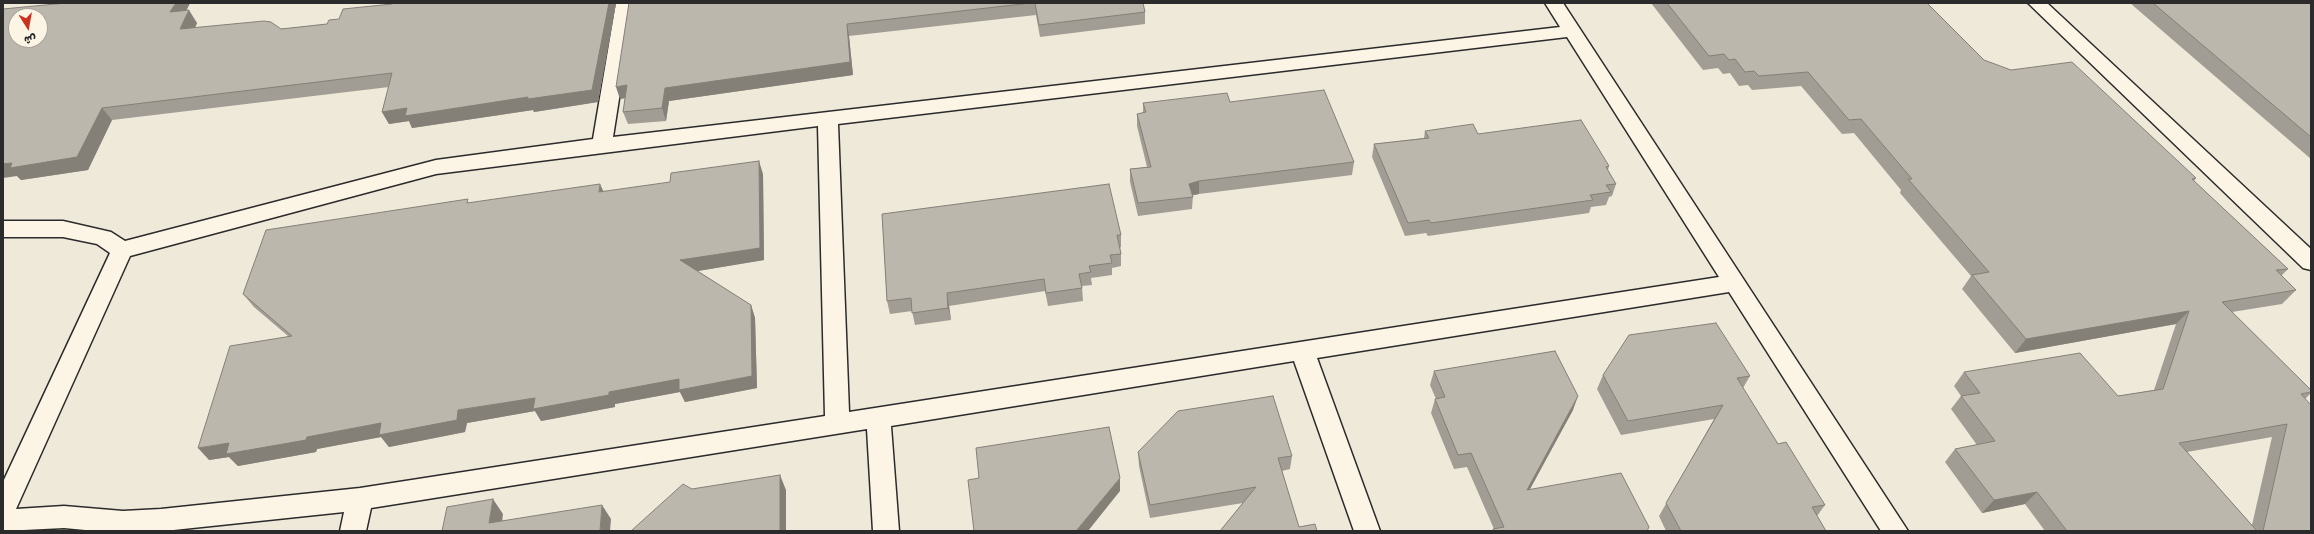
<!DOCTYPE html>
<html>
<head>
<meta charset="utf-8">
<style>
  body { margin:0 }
  #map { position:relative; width:2314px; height:534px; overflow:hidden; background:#efe9da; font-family:"Indie Flower","Playpen Sans Arabic",sans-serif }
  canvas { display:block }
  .frame { position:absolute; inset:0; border:4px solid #2b2b2b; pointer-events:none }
  .north { position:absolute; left:8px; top:8px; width:40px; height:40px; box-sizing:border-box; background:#fcf5e5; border:1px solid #a8a49b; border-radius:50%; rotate:169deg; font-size:11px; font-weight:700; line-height:16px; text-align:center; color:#2b2b2b }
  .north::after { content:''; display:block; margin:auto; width:14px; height:18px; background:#c8321e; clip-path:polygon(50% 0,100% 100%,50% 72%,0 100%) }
</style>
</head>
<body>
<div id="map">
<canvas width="2314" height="534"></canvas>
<div class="frame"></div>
<div class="north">ش</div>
</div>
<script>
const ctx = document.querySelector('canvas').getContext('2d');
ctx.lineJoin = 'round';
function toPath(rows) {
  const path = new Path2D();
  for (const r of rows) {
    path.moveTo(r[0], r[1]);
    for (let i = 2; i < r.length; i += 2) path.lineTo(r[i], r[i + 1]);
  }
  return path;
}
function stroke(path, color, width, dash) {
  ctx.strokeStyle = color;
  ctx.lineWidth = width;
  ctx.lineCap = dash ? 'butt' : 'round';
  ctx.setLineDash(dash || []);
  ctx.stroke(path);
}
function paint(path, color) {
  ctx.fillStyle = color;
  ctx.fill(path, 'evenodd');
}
const street = toPath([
  [616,3,634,3,613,137,1560,27,1545,3,1563,3,1908,531,1881,531,1729,292,1317,358,1380,531,1354,531,1294,361,891,426,899,531,873,531,867,429,371,508,366,531,340,531,344,512,164,531,96,531,64,528,3,531,3,482,110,253,97,244,63,237,3,237,3,221,63,221,111,232,125,241,436,160,593,139,616,3],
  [1567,37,1719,277,849,412,838,124,1567,37],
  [818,126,825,416,360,488,161,509,123,511,64,506,16,509,130,256,436,174,818,126],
  [2028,3,2047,3,2311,249,2311,270,2303,268,2028,3]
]);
const wall = toPath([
  [66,3,190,3,186,11,197,23,195,28,281,29,327,24,339,19,392,4,392,3,616,3,598,102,534,112,533,110,412,128,409,121,389,124,382,112,389,87,112,120,88,170,21,180,17,176],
  [629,3,1143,3,1145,12,1145,24,1040,37,1036,15,849,36,853,75,669,101,666,121,628,124,623,112,625,98,620,99],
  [1651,3,1927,3,1984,60,2196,178,2194,181,2288,269,2281,276,2296,290,2282,304,2232,312,2311,390,2311,393,2305,399,2311,531,2045,531,2025,504,1982,513,1945,462,1955,449,1977,445,1951,409,1961,396,1954,386,1964,372,2118,396,2154,390,2176,324,2015,353,1962,289,1971,276,1900,193,1901,190,1854,133,1842,134,1801,86,1752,90,1748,85,1739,86,1730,73,1723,74,1718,68,1703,70],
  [2272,437,2252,525,2187,452],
  [2130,3,2311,3,2311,159],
  [1230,102,1354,162,1352,175,1199,194,1193,195,1192,209,1138,216,1130,182,1130,169,1147,167,1137,126,1137,114,1143,113,1143,103],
  [1425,131,1609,166,1608,170,1616,184,1612,196,1609,197,1606,205,1591,207,1589,213,1428,236,1426,233,1405,236,1372,157,1374,144,1424,138],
  [763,174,764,260,697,271,751,305,755,318,757,388,685,402,680,392,615,404,615,407,541,421,535,411,467,423,465,432,389,447,381,437,317,449,316,452,238,466,229,457,209,460,288,336,254,307,243,294,470,203,603,192],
  [882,214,1121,235,1121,247,1120,248,1121,254,1121,266,1112,268,1112,275,1091,278,1092,285,1082,286,1083,301,1048,306,1045,291,949,306,951,320,915,325,912,311,890,314,887,301],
  [1434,371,1573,410,1529,490,1647,531,1492,531,1493,529,1494,529,1467,467,1454,469,1431,413,1435,399,1436,399,1430,385],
  [1603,375,1750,376,1743,388,1778,444,1825,505,1817,516,1826,531,1666,531,1659,516,1714,419,1621,435,1597,389],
  [1138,452,1292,456,1290,469,1282,471,1299,527,1220,531,1243,503,1150,518,1139,466]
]);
const shadedWall = toPath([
  [176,3,190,3,179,25,170,12],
  [609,3,616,3,598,102,534,112,533,110,412,128,409,121,389,124,382,112],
  [189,10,197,23,188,42,180,29],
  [847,24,849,36,853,75,669,101,666,121,662,108,665,88],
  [627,85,632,97,620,99,616,87],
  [102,108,112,120,88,170,21,180,17,176,3,178,3,164],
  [759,161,763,174,764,260,686,273,680,260],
  [1199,181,1199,194,1189,196,1189,184],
  [600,184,606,197,599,192],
  [947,293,949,306,951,320,948,308],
  [751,305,755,318,757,388,685,402,680,392,615,404,615,407,541,421,535,411,467,423,465,432,389,447,381,437,317,449,316,452,238,466,229,457,209,460,198,448,229,443,307,437,381,423,535,398,609,392],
  [2189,311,2176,324,2015,353,2026,339],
  [1578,396,1573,410,1522,504,1527,490],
  [780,475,786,490,786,531,780,531],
  [1120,478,1120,491,1088,531,1076,531],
  [2037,492,2025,504,1982,513,1994,500],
  [493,499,503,514,501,531,489,523],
  [602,505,611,519,610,531,600,531]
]);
const building = toPath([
  [66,3,176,3,170,12,189,10,180,29,264,21,271,22,281,29,327,24,329,20,339,19,343,9,392,4,392,3,609,3,592,90,528,99,528,97,405,116,407,108,382,112,392,73,102,108,77,157,10,168,12,163,3,164,3,9,66,3],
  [16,16,40,16,40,40,16,40,16,16],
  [629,3,1031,3,847,24,850,62,665,88,662,108,623,112,627,85,616,87,629,3],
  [1035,3,1143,3,1145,12,1039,25,1035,3],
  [1667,3,1927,3,1984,60,2011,70,2072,62,2196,178,2192,179,2288,269,2276,270,2296,290,2222,302,2311,390,2311,392,2301,394,2311,405,2311,531,2263,531,2287,424,2179,443,2257,531,2067,531,2037,492,1994,500,1955,449,1995,441,1961,396,1980,393,1964,372,2080,353,2118,396,2163,389,2189,311,2026,339,1972,275,1989,272,1908,179,1912,179,1861,119,1849,120,1808,72,1759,76,1754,71,1745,72,1735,59,1729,60,1724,54,1709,56,1667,3],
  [2153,3,2311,3,2311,137,2153,3],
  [1324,90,1354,162,1199,181,1189,184,1193,197,1138,203,1130,169,1151,167,1137,114,1146,112,1143,103,1227,93,1230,102,1324,90],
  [1581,120,1609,166,1606,167,1616,184,1606,185,1611,192,1590,195,1593,200,1431,223,1429,220,1408,223,1374,144,1429,138,1425,131,1473,124,1478,134,1581,120],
  [759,161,760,248,680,260,751,305,752,376,679,390,679,379,609,392,609,395,533,409,535,398,458,410,457,420,379,435,381,423,307,437,306,440,226,454,229,443,198,448,230,346,292,336,243,294,266,230,468,199,467,203,600,184,599,192,670,182,671,173,759,161],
  [1109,184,1121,235,1117,235,1121,254,1110,255,1112,263,1089,266,1091,272,1079,274,1082,288,1046,293,1044,279,947,293,948,308,912,313,911,298,887,301,882,214,1109,184],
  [1716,323,1750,376,1737,378,1778,444,1786,442,1825,505,1812,507,1826,531,1681,531,1666,503,1723,405,1628,421,1603,375,1629,335,1716,323],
  [1555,351,1578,396,1527,490,1621,473,1649,527,1647,531,1494,531,1493,529,1504,527,1471,453,1458,455,1435,399,1445,397,1434,371,1555,351],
  [1273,396,1292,456,1278,458,1299,527,1315,524,1317,531,1220,531,1256,487,1150,505,1138,452,1178,411,1273,396],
  [1109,427,1120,478,1076,531,974,531,968,480,979,478,976,448,1109,427],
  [780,475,780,531,631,531,683,484,692,489,780,475],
  [493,499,489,523,602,505,600,531,442,531,447,507,493,499]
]);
stroke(street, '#2b2b2b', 3);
paint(street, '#fcf5e5');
paint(wall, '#a29d94');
paint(shadedWall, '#848078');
paint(building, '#bcb7ac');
stroke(building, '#848078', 1);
</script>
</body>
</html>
